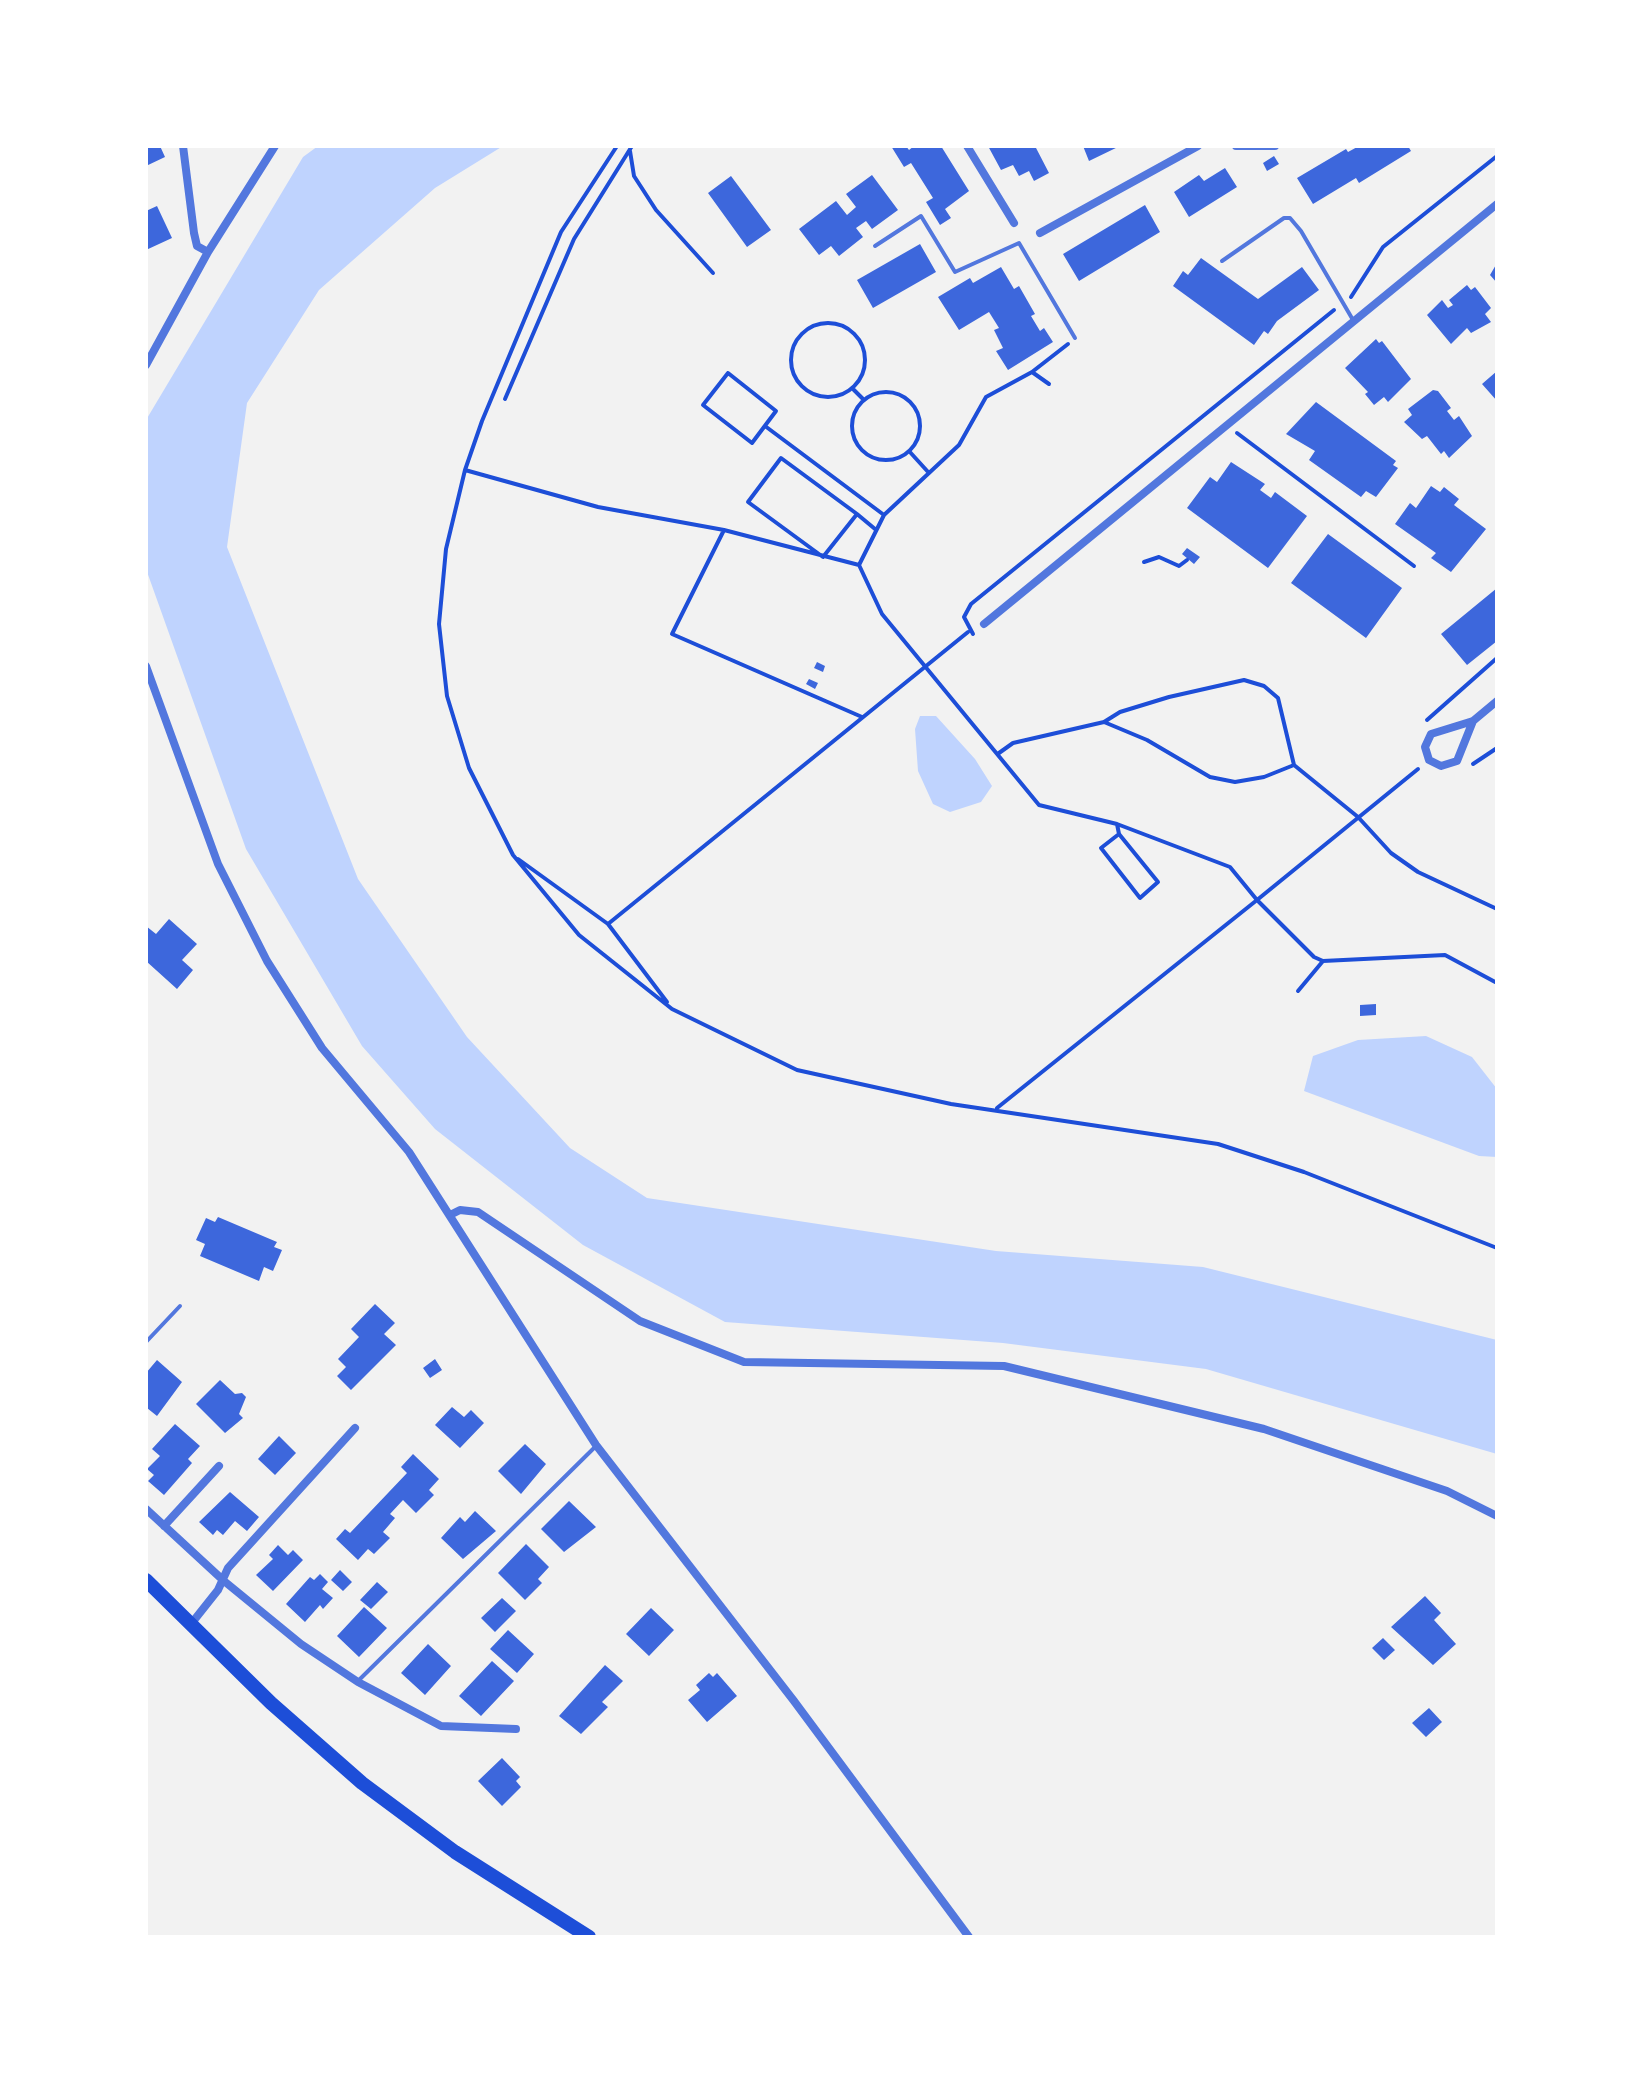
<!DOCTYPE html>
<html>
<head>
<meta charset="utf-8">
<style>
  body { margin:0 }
  #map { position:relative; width:1643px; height:2083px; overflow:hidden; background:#f2f2f2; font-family:Signika,sans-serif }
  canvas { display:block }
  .frame { position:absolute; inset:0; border:148px solid #fff; pointer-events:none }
</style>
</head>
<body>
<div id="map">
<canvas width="1643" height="2083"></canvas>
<div class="frame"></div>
</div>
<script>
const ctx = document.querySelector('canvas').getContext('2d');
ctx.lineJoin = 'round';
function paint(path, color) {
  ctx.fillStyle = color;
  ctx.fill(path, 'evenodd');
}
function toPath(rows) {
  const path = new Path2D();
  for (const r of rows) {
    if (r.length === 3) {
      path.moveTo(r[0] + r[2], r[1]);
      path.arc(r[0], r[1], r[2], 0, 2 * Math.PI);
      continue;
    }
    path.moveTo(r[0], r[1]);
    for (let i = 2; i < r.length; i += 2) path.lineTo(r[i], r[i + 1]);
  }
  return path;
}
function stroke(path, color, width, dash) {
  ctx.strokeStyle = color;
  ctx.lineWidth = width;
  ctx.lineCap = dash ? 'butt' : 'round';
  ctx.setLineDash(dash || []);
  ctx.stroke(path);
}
const water = toPath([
  [318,146,503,146,435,188,319,290,247,403,227,547,358,879,467,1037,570,1148,647,1198,996,1251,1203,1267,1497,1340,1497,1454,1206,1369,1003,1343,725,1322,583,1245,435,1129,362,1046,246,849,146,569,146,420,303,157],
  [920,716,936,716,975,759,992,786,981,802,950,812,933,804,918,771,915,729],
  [1426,1036,1472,1057,1497,1089,1497,1157,1479,1156,1304,1091,1313,1056,1358,1040]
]);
const building = toPath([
  [146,146,160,146,165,157,146,166],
  [891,146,906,146,909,150,914,146,941,146,969,191,945,209,951,218,940,225,926,202,933,198,911,163,904,167],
  [988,146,1035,146,1049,173,1034,181,1029,171,1019,176,1013,165,1001,170],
  [1083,146,1120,146,1089,161],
  [1359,146,1408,146,1411,151,1359,183,1356,178,1313,204,1297,178,1346,149,1348,152],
  [1274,156,1279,164,1267,171,1263,163],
  [1225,168,1237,187,1189,217,1174,192,1199,175,1204,181],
  [872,175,898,210,872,229,866,221,856,228,863,237,839,256,831,246,819,255,799,229,836,201,847,215,856,207,846,194],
  [731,176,771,230,747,247,708,193],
  [1145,205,1160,232,1079,281,1063,254],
  [157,206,172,238,146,250,146,211],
  [920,244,936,272,873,308,857,280],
  [1201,258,1258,299,1302,267,1319,290,1277,321,1268,334,1264,331,1254,345,1173,286,1183,271,1188,275],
  [1497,263,1497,283,1490,275],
  [1001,267,1014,289,1019,286,1035,314,1031,316,1040,331,1044,328,1053,342,1008,370,996,351,1003,348,994,330,999,328,989,312,959,330,938,297,970,278,973,283],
  [1467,285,1471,290,1475,287,1491,308,1485,314,1491,322,1471,333,1467,328,1451,344,1427,315,1442,300,1448,308,1453,305,1449,300],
  [1376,339,1379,343,1382,341,1411,379,1388,402,1384,397,1374,405,1365,394,1368,392,1345,368],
  [1497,371,1497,401,1482,384],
  [1433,390,1438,391,1451,408,1447,411,1454,420,1459,416,1472,436,1449,458,1444,451,1441,454,1427,436,1422,439,1404,422,1412,415,1408,409],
  [1316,402,1396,461,1393,465,1398,468,1376,497,1366,491,1361,497,1309,460,1315,451,1286,434],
  [1231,462,1265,484,1260,490,1271,498,1275,492,1307,516,1268,568,1187,508,1210,477,1217,482],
  [1431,486,1440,492,1444,487,1459,499,1454,505,1486,529,1451,572,1431,558,1436,553,1395,524,1410,503,1416,508],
  [1328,534,1402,588,1366,638,1291,583],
  [1187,548,1200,557,1194,564,1182,554],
  [1497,588,1497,641,1467,665,1441,634],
  [817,662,825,666,823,672,814,668],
  [809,679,818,683,815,689,806,684],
  [169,919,197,944,182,960,193,970,177,989,146,961,146,926,156,934],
  [1376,1004,1376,1015,1360,1016,1360,1005],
  [218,1217,277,1242,274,1247,282,1250,273,1271,264,1267,259,1281,200,1256,205,1244,196,1240,206,1218,215,1222],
  [375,1304,395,1323,384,1334,396,1345,351,1390,337,1376,346,1367,338,1359,359,1337,351,1329],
  [435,1359,442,1370,430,1378,423,1368],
  [157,1360,182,1382,157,1416,147,1408,146,1373],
  [220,1380,235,1394,242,1393,246,1397,239,1414,243,1418,225,1433,196,1404],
  [452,1407,464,1417,471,1410,484,1423,460,1448,435,1425],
  [175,1424,200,1446,188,1459,192,1463,164,1495,148,1481,154,1475,147,1469,160,1456,152,1449],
  [279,1436,296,1453,275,1475,258,1459],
  [525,1444,546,1464,521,1494,498,1471],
  [413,1454,439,1479,429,1490,434,1495,416,1513,403,1500,390,1514,395,1518,383,1532,390,1538,374,1554,368,1549,358,1560,336,1539,345,1529,350,1533,407,1473,401,1467],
  [230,1492,259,1517,247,1531,235,1521,223,1535,217,1530,213,1535,199,1522],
  [569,1501,596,1527,564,1552,541,1529],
  [475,1511,496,1531,463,1559,441,1538,460,1517,465,1522],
  [526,1544,549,1567,538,1579,542,1583,525,1600,498,1573],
  [278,1545,288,1555,293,1550,303,1560,273,1591,256,1575,273,1559,269,1555],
  [340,1570,352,1582,343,1591,331,1580],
  [320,1574,328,1582,322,1589,333,1598,323,1609,320,1605,305,1622,286,1604,310,1577,314,1580],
  [377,1582,388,1592,371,1609,360,1600],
  [1425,1596,1441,1613,1434,1620,1456,1644,1433,1665,1391,1627],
  [502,1598,516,1611,495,1632,481,1618],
  [364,1607,387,1628,359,1657,337,1636],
  [651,1608,674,1630,649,1656,626,1634],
  [508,1630,534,1654,517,1673,490,1649],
  [1383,1638,1395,1650,1384,1660,1372,1648],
  [428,1644,451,1666,425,1695,401,1673],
  [492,1661,514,1681,481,1716,459,1696],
  [605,1665,623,1681,602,1702,608,1707,581,1734,559,1716],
  [709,1673,713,1677,717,1673,737,1696,707,1722,688,1700,700,1690,696,1685],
  [1429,1708,1442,1722,1426,1737,1412,1723],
  [502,1758,520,1777,516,1781,521,1787,502,1806,478,1781]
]);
const path = toPath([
  [617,146,561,232,482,421,465,470,446,549,439,624,447,696,469,768,513,855,579,935,672,1009,797,1070,951,1104,1218,1144,1304,1172,1497,1248],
  [630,151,634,176,656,210,713,273],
  [1351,297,1383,247,1497,156],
  [828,360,37],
  [1032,372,1068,344],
  [728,373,776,411,752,443,703,405,728,373],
  [852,388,864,400],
  [886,426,34],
  [505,399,574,239,632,146],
  [765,426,884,515],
  [1237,433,1414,566],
  [909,451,929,473],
  [465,470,598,507,724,530,859,565],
  [857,514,823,557,748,502,781,458,857,514,875,529],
  [724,530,672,634,862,717],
  [1144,562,1159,557,1179,566,1187,560],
  [973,634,964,617,971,604,1334,310],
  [1427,720,1497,658],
  [1104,722,1147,740,1210,777,1235,782,1264,777,1294,765],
  [999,753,1013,743,1104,722,1120,712,1169,697,1244,680,1264,686,1278,698,1294,765,1358,817,1391,853,1418,872,1497,909],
  [1473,764,1497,748],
  [1418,769,1257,900,1314,957,1323,961,1445,955,1497,983],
  [1117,824,1119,834,1158,882,1140,898,1101,848,1119,834],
  [518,859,608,924,968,632],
  [608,924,667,1002],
  [1298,991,1323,961],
  [997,1108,1257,900,1230,867,1117,824,1039,805,882,614,859,565,884,515,959,445,986,397,1032,372,1049,384]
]);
const service = toPath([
  [875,246,921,216,955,272,1019,243,1075,338],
  [1222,261,1284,218,1290,218,1301,231,1353,320],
  [146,1342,180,1306],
  [359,1680,595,1447]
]);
const minor = toPath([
  [183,146,194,233,197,246,208,252],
  [967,146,1014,223],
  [1236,146,1275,146],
  [1040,233,1198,146],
  [146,365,208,252,275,146],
  [984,624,1497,204],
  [146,666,218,864,267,961,322,1048,409,1152,596,1445,794,1701,969,1937],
  [1473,721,1457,761,1441,766,1429,760,1425,747,1431,734,1473,721,1497,701],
  [450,1215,460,1210,478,1212,640,1321,744,1362,1004,1366,1264,1429,1447,1491,1497,1516],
  [146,1509,224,1581,301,1644,358,1682,441,1726,516,1729],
  [164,1526,219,1466],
  [191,1624,218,1590,228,1568,355,1428]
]);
const primary = toPath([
  [146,1580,271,1703,362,1783,455,1852,589,1937]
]);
paint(water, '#bfd3fe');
paint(building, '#3d67dc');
stroke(path, '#1d4ed8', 4);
stroke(service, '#5277de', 4);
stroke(minor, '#5277de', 8);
stroke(primary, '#1d4ed8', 14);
</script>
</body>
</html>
